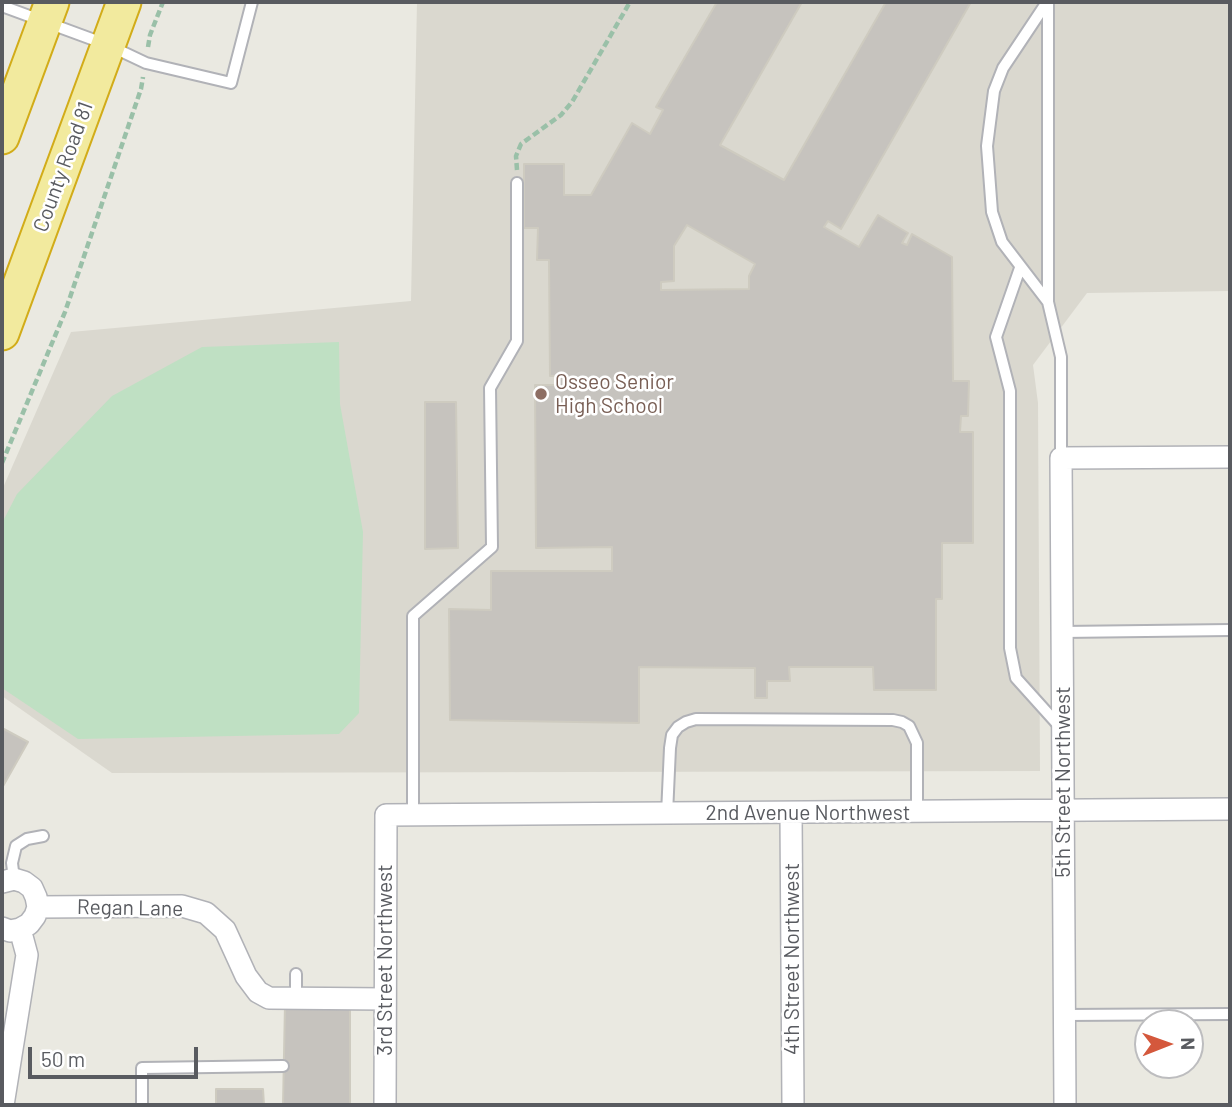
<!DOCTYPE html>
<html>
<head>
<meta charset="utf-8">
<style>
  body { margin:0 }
  #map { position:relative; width:1232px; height:1107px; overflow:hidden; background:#eae9e1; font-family:Barlow,sans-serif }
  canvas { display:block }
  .frame { position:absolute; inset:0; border:4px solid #595b60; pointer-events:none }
  .north { position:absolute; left:1134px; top:1009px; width:70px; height:70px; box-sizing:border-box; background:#fff; border:2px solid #bdbdbf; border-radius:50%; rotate:89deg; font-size:19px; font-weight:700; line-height:28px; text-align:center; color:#595b60 }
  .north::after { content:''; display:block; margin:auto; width:24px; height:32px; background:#d4583c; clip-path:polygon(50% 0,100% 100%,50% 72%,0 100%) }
  .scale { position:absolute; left:28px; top:1047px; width:170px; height:32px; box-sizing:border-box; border:4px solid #595b60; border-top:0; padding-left:9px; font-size:21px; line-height:24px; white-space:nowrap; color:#595b60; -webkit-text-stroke:5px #fff; paint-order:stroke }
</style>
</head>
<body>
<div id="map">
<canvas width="1232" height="1107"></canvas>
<div class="frame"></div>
<div class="north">N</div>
<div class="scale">50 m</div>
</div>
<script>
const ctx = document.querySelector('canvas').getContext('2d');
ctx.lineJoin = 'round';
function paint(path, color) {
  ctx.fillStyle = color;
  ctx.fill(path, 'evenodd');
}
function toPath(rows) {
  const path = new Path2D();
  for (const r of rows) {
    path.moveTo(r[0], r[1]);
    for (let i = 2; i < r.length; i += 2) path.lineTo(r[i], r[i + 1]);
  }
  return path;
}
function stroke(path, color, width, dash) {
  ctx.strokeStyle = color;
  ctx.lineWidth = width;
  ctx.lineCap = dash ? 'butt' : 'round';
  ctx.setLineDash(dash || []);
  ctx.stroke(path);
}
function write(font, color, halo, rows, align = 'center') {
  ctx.font = font + ' Barlow,sans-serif';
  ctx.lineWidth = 5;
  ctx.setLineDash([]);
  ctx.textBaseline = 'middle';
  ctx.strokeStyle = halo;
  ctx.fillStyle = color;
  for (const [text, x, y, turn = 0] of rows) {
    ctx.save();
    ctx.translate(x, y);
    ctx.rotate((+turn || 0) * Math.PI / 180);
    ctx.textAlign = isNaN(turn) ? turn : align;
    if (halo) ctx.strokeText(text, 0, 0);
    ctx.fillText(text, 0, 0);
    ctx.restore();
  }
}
const education = toPath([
  [417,2,1230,2,1230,291,1087,293,1033,365,1038,403,1040,771,112,773,2,696,2,490,71,332,411,301]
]);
const green = toPath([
  [339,342,340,404,363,532,359,713,339,734,78,739,2,688,2,523,17,494,112,396,202,347]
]);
const building = toPath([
  [717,2,802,2,720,145,784,180,886,2,971,2,841,229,828,221,824,227,859,247,878,215,908,233,902,243,907,245,912,234,952,257,953,381,969,381,968,416,961,416,960,432,973,432,973,543,942,543,942,599,936,599,936,690,874,690,873,667,789,667,790,681,767,681,767,698,755,698,755,668,639,667,639,723,450,720,449,609,491,610,491,571,612,571,612,547,536,548,535,385,559,385,559,376,550,376,549,260,537,260,538,228,524,228,524,164,564,164,564,195,591,195,632,123,650,134,663,110,656,107,717,2],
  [687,225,755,264,749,276,749,289,661,290,661,282,674,281,674,246,687,225],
  [425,402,456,402,458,548,425,549,425,402],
  [2,728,28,742,2,788,2,728],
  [350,1003,350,1105,283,1105,285,1004,350,1003],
  [216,1089,263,1089,264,1105,216,1105,216,1089]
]);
const path = toPath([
  [148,47,150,35,163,2],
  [517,170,516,156,521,144,561,115,572,102,630,2],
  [2,463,65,312,141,89,143,77]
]);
const service = toPath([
  [1047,2,1003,68,994,91,987,146,992,212,1002,242,1048,302],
  [1048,2,1048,302,1061,357,1061,458],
  [2,6,108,45,146,63,231,83,252,2],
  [1020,268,996,337,1010,391,1010,648,1016,678,1061,728],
  [1062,632,1230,630],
  [667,814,670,748,672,735,678,727,686,722,696,719,893,720,902,722,909,726,917,743,917,812],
  [413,815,413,616,492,547,490,388,517,341,517,183],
  [14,879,12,863,16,846,27,839,43,836],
  [296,974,296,998],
  [1065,1015,1230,1014],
  [142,1105,142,1068,283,1066]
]);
const minor = toPath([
  [791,813,793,1105],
  [2,882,14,879,24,882,32,888,36,897,38,907,35,916,29,924,20,929,10,931,2,928],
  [38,907,182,906,206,913,225,930,246,976,258,992,269,998,385,999],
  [3,1105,27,955,20,929],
  [385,1105,386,815,1230,809],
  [1065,1105,1061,458,1230,457]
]);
const trunk = toPath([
  [2,137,52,2],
  [2,333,124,2]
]);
const markers = [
  [541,394,7,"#8d6e63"]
];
const streetNames = [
  ["County Road 81",63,167,-70],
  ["5th Street Northwest",1063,782,-90],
  ["2nd Avenue Northwest",808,813],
  ["Regan Lane",130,908,1],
  ["4th Street Northwest",792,959,-90],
  ["3rd Street Northwest",385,960,-90]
];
const educationNames = [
  ["Osseo Senior",555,382],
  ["High School",555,406]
];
paint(education, '#dad8cf');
paint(green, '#bfe0c3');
paint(building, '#c6c3be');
stroke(building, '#cecbc0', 2);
stroke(service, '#b1b2b7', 14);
stroke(minor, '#b1b2b7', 24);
stroke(trunk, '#d2ac19', 37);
stroke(path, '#9ac0a8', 4.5, [7, 3.5]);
stroke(service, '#fff', 10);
stroke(minor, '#fff', 21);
stroke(trunk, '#f2ea9e', 33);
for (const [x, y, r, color] of markers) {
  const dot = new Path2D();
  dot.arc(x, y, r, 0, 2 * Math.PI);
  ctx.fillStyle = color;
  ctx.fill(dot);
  stroke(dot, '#fff', 2.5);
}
write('21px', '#595b60', '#fff', streetNames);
write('21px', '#785e54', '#fff', educationNames, 'left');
</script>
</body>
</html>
